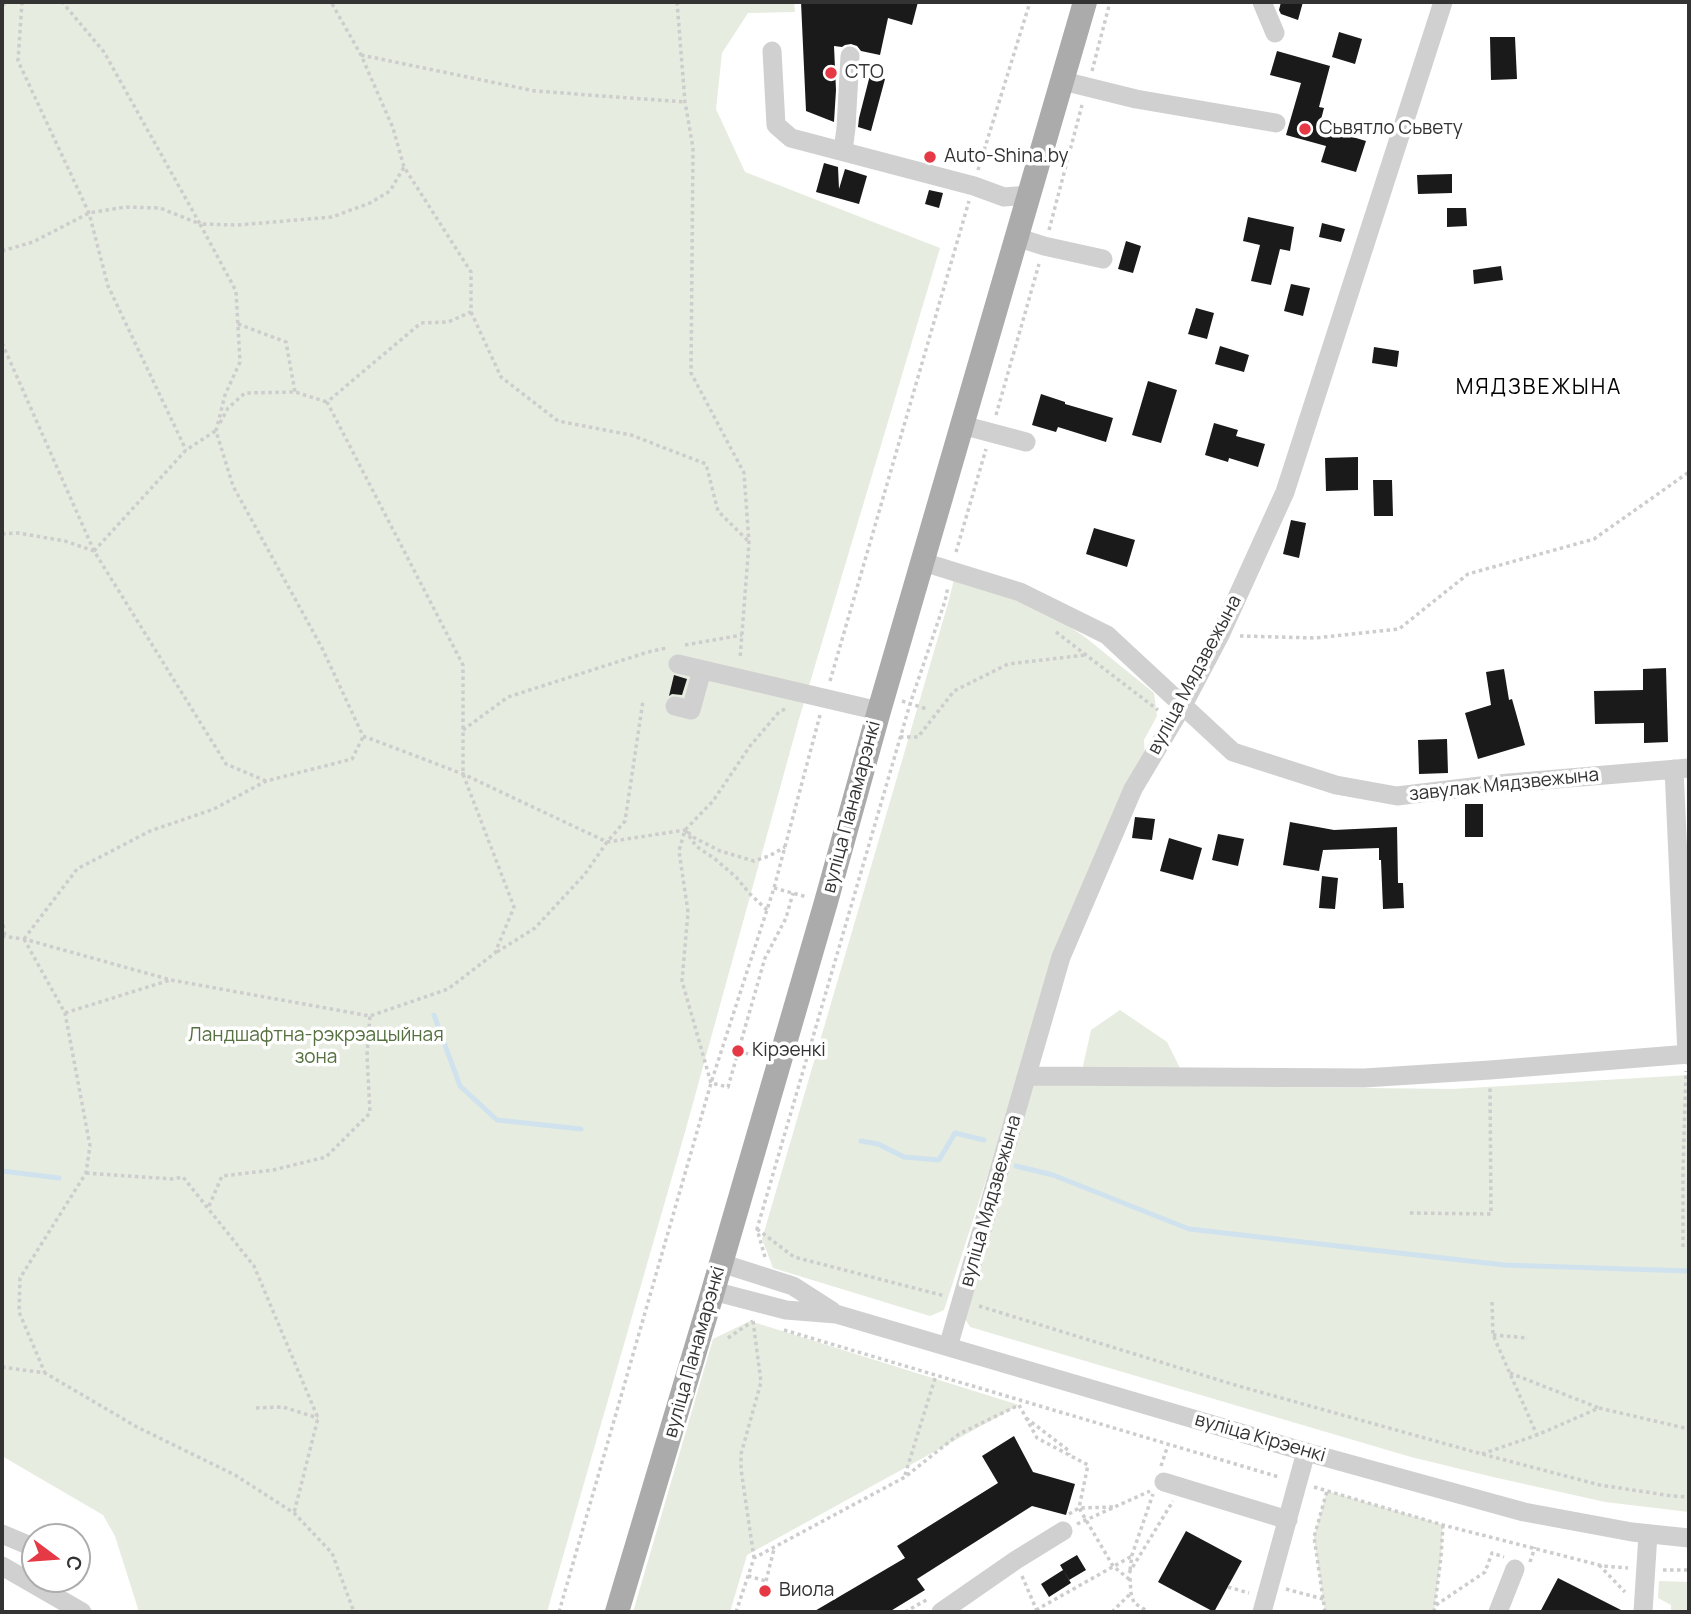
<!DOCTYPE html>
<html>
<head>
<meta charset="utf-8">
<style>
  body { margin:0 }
  #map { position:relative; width:1691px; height:1614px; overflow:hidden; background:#fff; font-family:Manrope,sans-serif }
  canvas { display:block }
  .frame { position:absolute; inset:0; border:4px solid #333; pointer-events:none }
  .north { position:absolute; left:21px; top:1523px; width:70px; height:70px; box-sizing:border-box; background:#fff; border:2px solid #adadad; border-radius:50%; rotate:106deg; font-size:19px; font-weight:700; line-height:28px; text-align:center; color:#333 }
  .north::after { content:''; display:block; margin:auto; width:24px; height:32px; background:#e63946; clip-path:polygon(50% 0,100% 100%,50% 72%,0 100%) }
</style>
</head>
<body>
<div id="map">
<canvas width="1691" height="1614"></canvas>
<div class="frame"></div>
<div class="north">С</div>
</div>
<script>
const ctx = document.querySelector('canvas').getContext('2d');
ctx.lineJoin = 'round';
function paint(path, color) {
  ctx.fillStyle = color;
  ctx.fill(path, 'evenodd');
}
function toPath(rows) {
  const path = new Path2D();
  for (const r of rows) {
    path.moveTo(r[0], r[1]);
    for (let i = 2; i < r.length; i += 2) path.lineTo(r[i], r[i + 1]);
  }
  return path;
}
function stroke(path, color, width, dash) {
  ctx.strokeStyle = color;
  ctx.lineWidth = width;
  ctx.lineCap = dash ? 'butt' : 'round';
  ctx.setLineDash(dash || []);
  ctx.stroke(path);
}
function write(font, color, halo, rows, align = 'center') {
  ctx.font = font + ' Manrope,sans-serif';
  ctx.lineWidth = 7;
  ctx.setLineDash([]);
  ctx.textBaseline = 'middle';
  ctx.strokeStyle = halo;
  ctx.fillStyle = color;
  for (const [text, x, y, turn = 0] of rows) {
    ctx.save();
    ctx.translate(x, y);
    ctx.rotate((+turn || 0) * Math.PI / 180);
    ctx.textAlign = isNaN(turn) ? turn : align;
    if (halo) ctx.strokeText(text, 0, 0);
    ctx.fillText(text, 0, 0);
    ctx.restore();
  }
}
const green = toPath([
  [2,2,794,2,795,12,748,13,722,53,716,109,745,172,940,248,799,719,685,1132,547,1612,139,1612,115,1536,103,1515,2,1456],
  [954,579,1046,611,1085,637,1154,693,1157,716,1144,740,1145,758,1058,957,944,1310,930,1316,773,1268,762,1239,949,600],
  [1120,1010,1167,1042,1189,1086,1453,1089,1689,1075,1689,1512,1605,1502,1493,1477,1411,1457,970,1327,962,1314,1031,1083,1079,1084,1091,1030],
  [750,1321,1019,1405,747,1555,730,1612,633,1612,713,1339],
  [1327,1491,1443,1525,1441,1557,1434,1612,1325,1612,1314,1537],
  [1659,1581,1689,1582,1689,1612,1671,1612,1671,1605,1658,1598]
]);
const stream = toPath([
  [434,1015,460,1086,497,1120,581,1129],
  [861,1141,878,1144,904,1157,939,1160,955,1133,984,1140],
  [1016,1166,1053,1175,1189,1229,1504,1265,1689,1271],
  [2,1171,59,1178]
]);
const building = toPath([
  [801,2,918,2,912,25,888,18,880,55,861,51,857,46,851,44,845,45,842,47,834,46,836,90,834,122,806,111],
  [1281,2,1303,2,1298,20,1281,14,1279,10],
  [1339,32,1362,39,1355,64,1332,57],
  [1490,37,1515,37,1517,79,1491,80],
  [1277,51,1330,66,1319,107,1324,108,1319,127,1366,141,1356,172,1321,162,1326,146,1286,135,1301,83,1270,75],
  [870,75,885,79,871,131,858,127,859,118],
  [824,163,838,167,839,189,845,169,867,176,859,204,816,192],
  [1452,174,1452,193,1418,194,1417,175],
  [929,190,943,193,939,208,925,204],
  [1447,208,1466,208,1467,226,1447,227],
  [1248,217,1294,227,1290,251,1280,249,1271,285,1251,281,1260,245,1243,241],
  [1322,223,1345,229,1341,242,1319,237],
  [1126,241,1141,246,1133,273,1118,269],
  [1501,266,1503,280,1474,284,1473,270],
  [1291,284,1310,288,1303,316,1284,311],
  [1196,308,1214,313,1207,339,1188,334],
  [1220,346,1249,355,1244,372,1215,364],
  [1374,347,1399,351,1397,367,1372,363],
  [1148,381,1177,390,1161,443,1132,435],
  [1041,394,1065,402,1065,404,1113,418,1106,442,1058,427,1056,432,1032,425],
  [1214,423,1238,430,1236,436,1265,444,1258,467,1229,458,1228,462,1205,455],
  [1358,457,1358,490,1326,491,1325,458],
  [1373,480,1392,480,1393,516,1374,516],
  [1291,520,1306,523,1299,558,1283,554],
  [1094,528,1135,540,1127,567,1086,554],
  [1666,668,1668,742,1644,743,1644,723,1595,724,1594,691,1643,690,1643,669],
  [1504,669,1509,700,1512,699,1525,745,1478,759,1465,713,1491,705,1486,672],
  [674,675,687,679,682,695,672,694,669,696],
  [1447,739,1448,773,1419,774,1418,740],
  [1465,804,1483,804,1483,837,1465,837],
  [1135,817,1155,819,1152,840,1132,838],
  [1290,822,1334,830,1397,827,1398,883,1403,883,1404,908,1383,909,1381,860,1379,860,1379,848,1323,850,1319,871,1283,865],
  [1218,834,1244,839,1238,866,1212,860],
  [1169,838,1202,848,1193,880,1160,871],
  [1322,876,1338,878,1335,909,1319,908],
  [1014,1436,1033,1472,1075,1484,1066,1515,1032,1506,917,1579,925,1590,889,1612,813,1612,905,1558,897,1546,998,1483,982,1456],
  [1186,1531,1242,1561,1214,1612,1158,1582],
  [1077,1555,1086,1570,1069,1580,1060,1565],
  [1063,1570,1071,1583,1049,1597,1041,1584],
  [1558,1578,1625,1612,1540,1612]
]);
const path = toPath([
  [22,2,18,61,89,213,108,286,186,450],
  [61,2,63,3,104,52,200,224,238,225,332,217,370,203,390,191,404,167],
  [677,2,685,102,693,148,691,373,744,473,749,543,740,659],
  [2,6,7,2],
  [361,55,535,91,685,102],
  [1092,71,1110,2],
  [978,170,1030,2],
  [1049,230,1082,105],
  [2,251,33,242,89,213,125,207,160,208,200,224,236,291,240,362,225,395,216,431,233,486,322,648,363,736,463,774,607,842,685,830],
  [471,312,501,377,558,421,631,435,706,464,718,511,749,542],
  [238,324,286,342,295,392],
  [2,343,94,551,226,764,266,781],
  [996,415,1039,264],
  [220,423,228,408,245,393,295,392,327,402],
  [2,534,18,533,65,541,94,551],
  [94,551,186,450,217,430],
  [956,552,986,449],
  [1056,632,1158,710],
  [1240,636,1315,638,1399,629,1468,574,1594,539,1689,472],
  [685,645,742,635],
  [830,681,969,201],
  [902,701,927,709],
  [785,709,779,712,750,746,713,801,685,830,679,851,688,912,682,981,711,1083,728,1087,765,958,786,918,793,893],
  [463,730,508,697,648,652,667,648],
  [900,737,918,737,954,691,1008,664,1085,655],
  [685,830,696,846,715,859,736,877,750,894,767,910],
  [688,832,693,837,720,851,754,861,769,856,785,847],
  [774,888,807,897],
  [2,918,5,936],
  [2,936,24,939,171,980,370,1016,448,989,495,953,514,907,463,774,463,665,327,402,421,323,448,322,471,312,471,272,404,167,393,128,361,55,331,2],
  [24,939,65,1013,90,1146,86,1173,20,1278,19,1312,45,1373],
  [24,939,77,869,150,831,214,809,266,781,352,759,363,737],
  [497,952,535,928,585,874,607,842,625,821,643,701],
  [65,1013,170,980],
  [738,1051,759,1057],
  [86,1173,172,1179,183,1177,254,1266,318,1418,294,1513],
  [209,1206,222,1176,273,1170,326,1157,370,1113,367,1055,370,1016],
  [1410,1213,1491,1214,1490,1087],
  [757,1229,794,1257,945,1296],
  [1683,1247,1683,1170,1686,1071],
  [765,1257,757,1229,910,704,945,601,948,587],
  [1492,1302,1493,1335,1537,1435],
  [979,1306,1235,1385,1482,1454,1600,1485,1672,1496,1689,1497],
  [753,1321,761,1382,741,1454,741,1469,754,1558],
  [784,1330,1279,1477],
  [1493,1335,1528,1338],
  [728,1338,753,1321],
  [2,1367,45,1373,137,1427,235,1475,294,1513,332,1553,354,1612],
  [1510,1373,1599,1408],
  [256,1408,283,1407,318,1418],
  [1026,1418,1068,1450,1069,1455],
  [1482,1454,1537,1435,1599,1408,1689,1429],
  [1161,1466,1168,1445],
  [905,1475,936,1375],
  [1314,1487,1443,1525,1603,1566,1628,1568],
  [1069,1514,1079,1508,1113,1507],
  [1077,1524,1150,1491],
  [1530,1562,1535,1547],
  [1599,1565,1625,1592],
  [1130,1570,1132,1555,1153,1494],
  [1663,1570,1689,1570],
  [1129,1573,1173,1501],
  [748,1576,766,1581,764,1591],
  [1022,1576,1037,1611],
  [1130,1578,1131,1593,1134,1603,1149,1612],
  [766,1581,774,1549],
  [1228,1587,1249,1593],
  [1286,1589,1323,1599],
  [1436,1605,1485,1572,1492,1553,1504,1557],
  [1036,1610,1132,1556],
  [559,1612,711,1083,774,888,820,715],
  [736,1612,754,1558,905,1477,959,1434,1019,1405,1037,1438,1088,1465,1079,1508,1113,1566,1130,1580],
  [905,1612,928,1599],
  [1112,1612,1130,1594],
  [1325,1612,1314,1537,1327,1491],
  [1434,1612,1441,1557,1443,1525]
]);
const minor = toPath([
  [1262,2,1275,33],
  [772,51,776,125,791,138,974,186,1004,197,1029,195],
  [1063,81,1136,99,1276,123],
  [843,151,846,128,850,56],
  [1016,237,1044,246,1103,259],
  [962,425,1026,442],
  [923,562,1020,592,1107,635,1233,752,1336,785,1397,796,1497,784,1689,768],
  [678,664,879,711],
  [675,706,691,710,702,670],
  [1674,769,1687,1055],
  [1027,1076,1364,1078,1490,1070,1689,1054],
  [721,1263,793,1286,832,1311],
  [713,1291,786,1310,836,1314,1306,1452,1524,1512,1632,1532,1689,1538],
  [948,1347,1061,957,1133,789,1183,705,1220,635,1285,492,1443,2],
  [1164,1482,1288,1520],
  [2,1534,35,1548],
  [2,1566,82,1612],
  [941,1612,1016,1560,1063,1531],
  [1262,1612,1306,1452],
  [1498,1612,1515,1569],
  [1643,1612,1648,1534]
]);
const major = toPath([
  [617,1612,713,1291,826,902,879,711,1085,2]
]);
const markers = [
  [831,73,7,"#e63946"],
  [1305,129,7,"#e63946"],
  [930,157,7,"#e63946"],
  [738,1051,7,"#e63946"],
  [765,1591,7,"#e63946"]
];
const poiNames = [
  ["СТО",845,73],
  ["Сьвятло Сьвету",1319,129],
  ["Auto-Shina.by",944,157],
  ["Кірэенкі",752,1051],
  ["Виола",779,1591]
];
const streetNames = [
  ["вуліца Мядзвежына",1195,675,-62],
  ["завулак Мядзвежына",1504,785,-6],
  ["вуліца Панамарэнкі",852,807,-75],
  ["вуліца Мядзвежына",991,1201,-74],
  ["вуліца Панамарэнкі",695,1352,-74],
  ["вуліца Кірэенкі",1260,1438,16]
];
const parkNames = [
  ["Ландшафтна-рэкрэацыйная",316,1036],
  ["зона",316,1058]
];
const neighbourhoodNames = [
  ["МЯДЗВЕЖЫНА",1539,388]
];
paint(green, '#e6ecdf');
stroke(stream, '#cfe2ee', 5);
paint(building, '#1a1a1a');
stroke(path, '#cdcdcd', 3.5, [3.5, 3.5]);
stroke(minor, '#d0d0d0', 19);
stroke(major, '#ababab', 24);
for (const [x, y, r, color] of markers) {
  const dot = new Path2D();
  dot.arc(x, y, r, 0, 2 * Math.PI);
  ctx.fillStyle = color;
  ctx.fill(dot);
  stroke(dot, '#fff', 2.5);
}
write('19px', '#333', '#fff', poiNames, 'left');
write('19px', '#333', '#fff', streetNames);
write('19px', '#56703f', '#fff', parkNames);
ctx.letterSpacing = '2px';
write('21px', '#000', '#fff', neighbourhoodNames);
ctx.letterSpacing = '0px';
</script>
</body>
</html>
